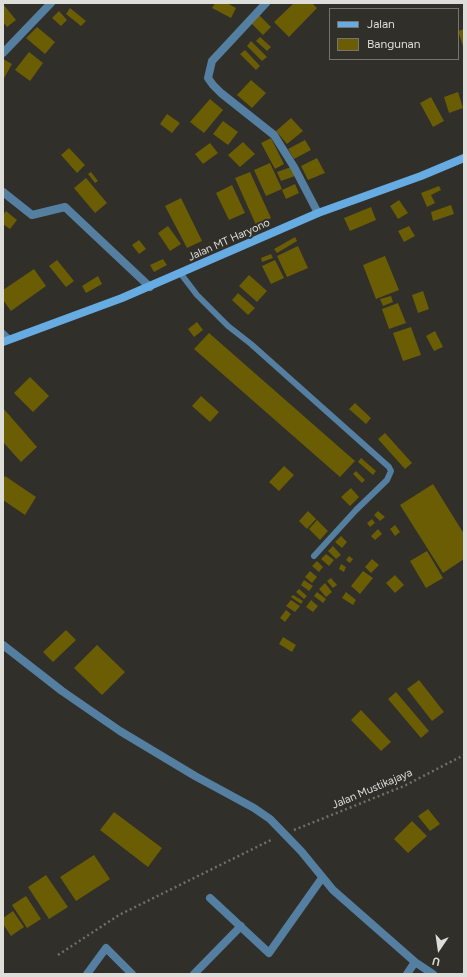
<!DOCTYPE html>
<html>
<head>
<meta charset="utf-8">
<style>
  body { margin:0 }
  #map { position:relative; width:467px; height:977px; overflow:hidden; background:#302f2a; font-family:Figtree,sans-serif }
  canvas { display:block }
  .frame { position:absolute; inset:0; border:4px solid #ddddd9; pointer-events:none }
  .legend { position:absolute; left:329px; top:8px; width:130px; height:52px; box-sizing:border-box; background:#302f2a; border:1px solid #757570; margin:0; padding:5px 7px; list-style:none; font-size:12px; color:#ddddd9 }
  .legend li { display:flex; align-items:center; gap:8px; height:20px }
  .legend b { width:20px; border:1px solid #757570 }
  .north { position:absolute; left:419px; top:929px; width:40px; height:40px; -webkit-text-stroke:3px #302f2a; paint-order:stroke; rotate:193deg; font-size:11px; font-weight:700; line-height:16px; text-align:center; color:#ddddd9 }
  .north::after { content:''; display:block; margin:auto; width:14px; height:18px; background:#ddddd9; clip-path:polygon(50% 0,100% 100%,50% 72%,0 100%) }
</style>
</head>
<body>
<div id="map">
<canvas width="467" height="977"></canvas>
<div class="frame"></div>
<ul class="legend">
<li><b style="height:5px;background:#66ace3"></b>Jalan</li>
<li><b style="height:11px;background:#6a5d03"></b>Bangunan</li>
</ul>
<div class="north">U</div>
</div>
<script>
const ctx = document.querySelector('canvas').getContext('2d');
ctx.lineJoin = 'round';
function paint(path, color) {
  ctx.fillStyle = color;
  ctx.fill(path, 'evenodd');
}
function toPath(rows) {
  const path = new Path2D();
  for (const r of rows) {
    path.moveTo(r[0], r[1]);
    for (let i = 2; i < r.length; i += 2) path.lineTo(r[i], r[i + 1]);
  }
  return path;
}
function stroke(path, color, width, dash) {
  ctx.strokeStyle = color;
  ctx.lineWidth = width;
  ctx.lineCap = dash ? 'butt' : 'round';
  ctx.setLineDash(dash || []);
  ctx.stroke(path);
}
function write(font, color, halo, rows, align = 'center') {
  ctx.font = font + ' Figtree,sans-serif';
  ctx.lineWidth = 4;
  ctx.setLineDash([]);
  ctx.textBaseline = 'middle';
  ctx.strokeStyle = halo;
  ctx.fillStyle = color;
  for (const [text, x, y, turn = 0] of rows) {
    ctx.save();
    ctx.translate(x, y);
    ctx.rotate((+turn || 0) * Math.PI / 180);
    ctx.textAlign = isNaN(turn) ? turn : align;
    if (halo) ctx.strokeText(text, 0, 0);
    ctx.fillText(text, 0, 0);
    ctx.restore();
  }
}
const building = toPath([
  [215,3,227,3,236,8,231,18,212,8],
  [294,3,312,3,317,8,289,37,274,22],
  [3,4,16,20,7,27,3,22],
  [70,8,86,21,81,26,66,14],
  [59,11,67,20,61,26,52,18],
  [258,14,271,27,263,35,250,22],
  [37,27,55,42,45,54,26,38],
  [464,29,464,49,458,31],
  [260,37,271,47,267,51,256,41],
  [251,41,267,57,262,61,247,46],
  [245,50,260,66,256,70,240,54],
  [29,52,43,63,30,81,15,70],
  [3,59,12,64,3,80],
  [251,80,266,93,252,108,237,95],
  [458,92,463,108,449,113,444,97],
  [431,97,444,121,433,127,420,103],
  [210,99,223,110,204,133,190,122],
  [167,114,180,123,172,133,160,124],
  [291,118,303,131,287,144,276,131],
  [223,121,238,132,228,145,213,134],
  [271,138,284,164,275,169,261,143],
  [305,140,311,150,294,159,288,149],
  [243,142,255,154,240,167,228,155],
  [210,143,218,153,203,164,195,154],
  [69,148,85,165,77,173,61,155],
  [317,158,325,173,308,180,301,166],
  [270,163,282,189,266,196,254,170],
  [291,167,295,176,281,181,277,172],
  [91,172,98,181,95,183,88,174],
  [250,172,271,218,256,225,235,178],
  [86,178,107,203,95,213,74,188],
  [295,184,299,193,286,199,282,190],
  [232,185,245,213,229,220,216,193],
  [439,186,441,190,431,195,435,203,427,207,421,193],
  [181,198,202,241,187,248,165,206],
  [399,200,408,213,398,219,390,206],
  [451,205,454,214,433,221,431,212],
  [371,207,376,220,350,231,344,218],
  [6,211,17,220,10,229,3,224,3,215],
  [168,226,181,244,170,251,158,233],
  [409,226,415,236,404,242,398,231],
  [295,237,297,241,277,253,274,249],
  [139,240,146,249,139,254,132,245],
  [298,246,308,268,287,277,277,256],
  [271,254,273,258,262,262,261,258],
  [385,256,399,290,376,299,363,265],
  [163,259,167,265,154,272,150,265],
  [57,260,74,281,66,287,49,266],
  [275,260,284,278,271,284,262,266],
  [34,269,46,286,11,311,3,300,3,290],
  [249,275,267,291,257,302,239,286],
  [98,276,102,284,86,293,82,286],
  [423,291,429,309,418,313,412,295],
  [238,293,255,308,248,315,232,300],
  [391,296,393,302,383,306,380,299],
  [398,303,406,323,389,329,382,309],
  [197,322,203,330,194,337,188,329],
  [411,327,421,355,403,361,393,333],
  [435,331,443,347,434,351,426,336],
  [209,333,355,461,340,477,194,349],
  [30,377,49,396,33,412,14,393],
  [201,396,219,412,210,422,192,406],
  [355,403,371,418,366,424,349,409],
  [3,408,37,447,21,462,3,442],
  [385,433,412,463,405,469,378,439],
  [361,458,376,471,373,475,358,462],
  [284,466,294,475,279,491,269,482],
  [356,471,365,480,362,483,353,474],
  [5,476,36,497,25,515,3,500,3,479],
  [433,484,464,534,464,559,443,573,400,505],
  [351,488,359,497,350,506,341,497],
  [308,511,316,519,307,529,299,521],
  [378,511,385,517,380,521,374,515],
  [372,519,375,523,370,527,367,523],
  [317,520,328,531,320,540,309,529],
  [395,525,400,532,395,536,390,529],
  [378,529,382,534,375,540,371,536],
  [341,536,347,542,342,548,335,542],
  [333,546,341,555,336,559,328,551],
  [427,551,443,578,426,588,410,561],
  [326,554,334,560,329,566,321,559],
  [349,556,353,559,350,563,346,560],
  [372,559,379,565,371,573,365,567],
  [317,561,323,567,319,572,312,566],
  [341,564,346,567,344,572,339,569],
  [310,571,317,577,312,583,305,577],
  [363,571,373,578,360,594,351,586],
  [395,575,404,585,395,593,386,583],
  [331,578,337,585,333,588,327,581],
  [304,580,313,586,309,591,301,585],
  [325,583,332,592,326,597,319,589],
  [299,589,307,596,304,599,296,592],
  [317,592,326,599,323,603,314,596],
  [346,592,356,600,353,605,342,598],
  [293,595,303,601,301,604,291,597],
  [291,600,300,606,295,612,286,606],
  [311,600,318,606,313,612,306,607],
  [286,610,291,614,285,622,280,618],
  [66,630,76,640,53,662,43,652],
  [283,637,296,645,292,652,279,644],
  [97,645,125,672,102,695,74,668],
  [419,680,444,712,432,721,407,689],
  [396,692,429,731,421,738,388,699],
  [361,710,391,742,381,751,351,720],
  [428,809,440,824,430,831,418,816],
  [114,812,162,848,148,867,100,830],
  [412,821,427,836,408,853,394,839],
  [94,855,110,879,76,901,60,877],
  [46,875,68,907,49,919,28,887],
  [26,896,41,919,27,928,12,905],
  [13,911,24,927,11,936,3,924,3,918]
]);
const path = toPath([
  [294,830,404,786,464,755],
  [58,955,119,915,273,839]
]);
const service = toPath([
  [181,274,197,295,228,326,251,344,389,467,391,471,387,480,356,510,314,556]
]);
const minor = toPath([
  [266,3,212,61,208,78,213,85,221,93,274,135,294,167,318,213],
  [3,53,51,3],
  [3,192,32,215,65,207,150,287],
  [3,334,8,339],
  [3,645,62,691,120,731,195,776,254,808,270,819,301,851,333,890,415,962,433,974],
  [210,898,269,953,322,878],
  [87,974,106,948,132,974],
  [194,974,241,926],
  [407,974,415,962]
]);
const secondary = toPath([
  [3,342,122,298,318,213,421,176,464,158]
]);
const streetNames = [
  ["Jalan MT Haryono",229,240,-24],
  ["Jalan Mustikajaya",372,789,-23]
];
paint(building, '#6a5d03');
stroke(path, '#70706b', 2.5, [2, 3]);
stroke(service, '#547fa1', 6);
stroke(minor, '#547fa1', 8);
stroke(secondary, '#66ace3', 8);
write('11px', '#ddddd9', '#302f2a', streetNames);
</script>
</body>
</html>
